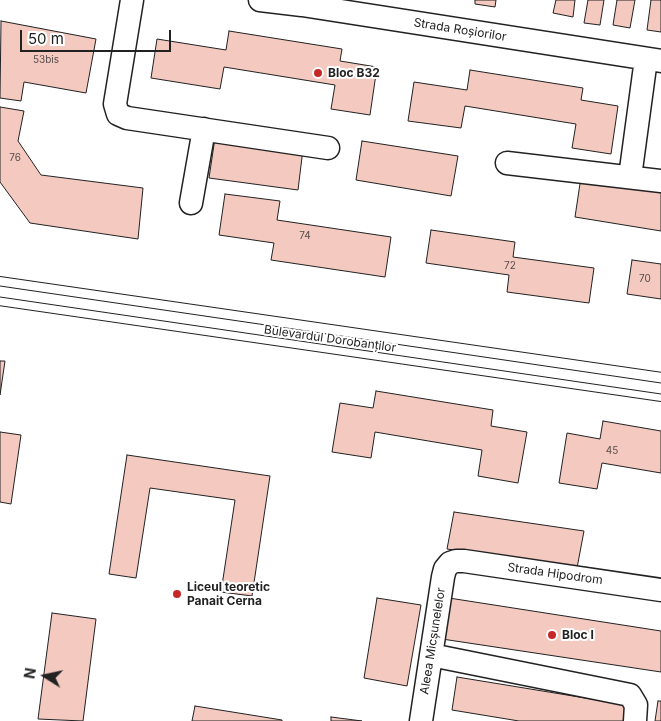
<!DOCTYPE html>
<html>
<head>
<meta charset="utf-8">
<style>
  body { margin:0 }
  #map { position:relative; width:661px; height:721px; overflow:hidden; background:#fff; font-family:Inter,sans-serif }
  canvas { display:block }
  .north { position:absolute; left:20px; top:651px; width:50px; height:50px; -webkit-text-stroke:4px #fff; paint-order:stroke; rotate:280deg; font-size:14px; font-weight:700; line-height:20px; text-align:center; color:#222 }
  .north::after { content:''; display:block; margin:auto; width:18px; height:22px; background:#222; clip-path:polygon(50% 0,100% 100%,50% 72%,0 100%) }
  .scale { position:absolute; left:20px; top:30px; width:151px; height:22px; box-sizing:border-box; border:2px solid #222; border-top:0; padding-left:6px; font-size:15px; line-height:18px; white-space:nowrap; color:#222; -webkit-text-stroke:4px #fff; paint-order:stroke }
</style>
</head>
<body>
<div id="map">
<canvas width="661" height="721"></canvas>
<div class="north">N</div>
<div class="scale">50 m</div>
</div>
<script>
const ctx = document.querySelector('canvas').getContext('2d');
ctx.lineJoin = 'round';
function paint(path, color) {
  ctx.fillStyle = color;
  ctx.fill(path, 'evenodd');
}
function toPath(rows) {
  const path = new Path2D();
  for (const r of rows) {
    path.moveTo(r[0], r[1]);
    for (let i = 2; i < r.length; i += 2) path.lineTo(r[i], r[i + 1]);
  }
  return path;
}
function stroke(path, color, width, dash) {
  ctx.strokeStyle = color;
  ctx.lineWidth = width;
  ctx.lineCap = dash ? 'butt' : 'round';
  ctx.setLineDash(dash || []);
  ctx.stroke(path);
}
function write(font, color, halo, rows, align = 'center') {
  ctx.font = font + ' Inter,sans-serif';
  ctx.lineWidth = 4;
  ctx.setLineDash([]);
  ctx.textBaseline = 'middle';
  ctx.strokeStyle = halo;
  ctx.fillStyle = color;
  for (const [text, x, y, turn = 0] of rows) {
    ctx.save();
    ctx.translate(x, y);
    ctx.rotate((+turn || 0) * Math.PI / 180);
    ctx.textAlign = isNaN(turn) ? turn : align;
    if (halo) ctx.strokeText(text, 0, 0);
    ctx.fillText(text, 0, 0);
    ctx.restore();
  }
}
const building = toPath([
  [475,0,496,0,495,7,475,4,475,0],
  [556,0,575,0,573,17,553,13,556,0],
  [588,0,604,0,600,25,584,23,588,0],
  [617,0,635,0,630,28,613,25,617,0],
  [651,0,661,0,661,32,647,30,651,0],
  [1,21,96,39,86,93,24,82,21,101,0,98,1,21],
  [229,31,342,49,340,61,377,67,370,115,331,109,335,85,224,67,220,89,151,78,157,39,226,50,229,31],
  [470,70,583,88,581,100,618,106,611,154,572,148,576,124,465,106,461,128,408,121,414,82,467,90,470,70],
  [0,107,24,111,18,141,41,175,143,188,138,239,30,223,0,182,0,107],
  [215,138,303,149,298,190,209,178,215,138],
  [362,141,458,156,451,196,356,180,362,141],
  [581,177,661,190,661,231,575,217,581,177],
  [225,194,280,201,277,220,391,237,385,277,271,260,274,243,219,235,225,194],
  [431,230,515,242,513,257,594,268,589,303,507,292,509,275,426,263,431,230],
  [632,260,661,264,661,299,627,294,632,260],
  [0,361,5,361,0,395,0,361],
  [376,391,493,410,491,426,527,432,518,483,478,476,482,450,375,432,371,458,332,452,340,403,373,408,376,391],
  [603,421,661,431,661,473,602,463,597,489,559,483,567,433,600,439,603,421],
  [0,432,21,435,11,504,0,502,0,432],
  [127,455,270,476,252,596,221,592,235,500,150,488,136,578,109,574,127,455],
  [454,512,584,531,577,568,447,549,454,512],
  [377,598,421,605,407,686,364,678,377,598],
  [449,598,661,631,661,672,442,639,449,598],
  [52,613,96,619,83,721,38,719,52,613],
  [457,677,628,705,626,721,519,721,452,710,457,677],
  [658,701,661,701,661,721,655,721,658,701],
  [195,706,282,720,282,721,192,721,195,706],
  [331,717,362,721,331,721,331,717]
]);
const minor = toPath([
  [132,0,115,104,118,114,127,118,328,148],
  [260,0,302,5,661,61],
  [507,163,661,181],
  [630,177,646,59],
  [191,203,204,129],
  [431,655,630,695,636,705,635,721],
  [421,721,443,577,445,569,450,563,456,561,464,561,661,590]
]);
const major = toPath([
  [0,291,661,387]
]);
const tram = toPath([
  [0,286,661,383],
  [0,297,661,394]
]);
const markers = [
  [318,73,5,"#c62828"],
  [177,594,5,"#c62828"],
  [552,635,5,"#c62828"]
];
const numberNames = [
  ["53bis",46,60],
  ["76",15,158],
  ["74",305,236],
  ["72",510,266],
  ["70",645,279],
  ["45",612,451]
];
const streetNames = [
  ["Strada Roșiorilor",460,30,9],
  ["Bulevardul Dorobanților",330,339,8],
  ["Strada Hipodrom",555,574,8],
  ["Aleea Micșunelelor",433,641,-81]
];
const poiNames = [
  ["Bloc B32",328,73],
  ["Liceul teoretic",187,587],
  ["Panait Cerna",187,601],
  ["Bloc I",562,635]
];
paint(building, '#f3c9c0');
stroke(building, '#222', 1);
stroke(minor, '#222', 25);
stroke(major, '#222', 30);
stroke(minor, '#fff', 22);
stroke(major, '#fff', 28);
stroke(tram, '#222', 1);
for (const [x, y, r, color] of markers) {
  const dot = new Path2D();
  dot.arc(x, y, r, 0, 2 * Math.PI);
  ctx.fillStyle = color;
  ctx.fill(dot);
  stroke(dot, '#fff', 2);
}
write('10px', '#564c4a', null, numberNames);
write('12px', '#222', '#fff', streetNames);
write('bold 12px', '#222', '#fff', poiNames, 'left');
</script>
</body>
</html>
